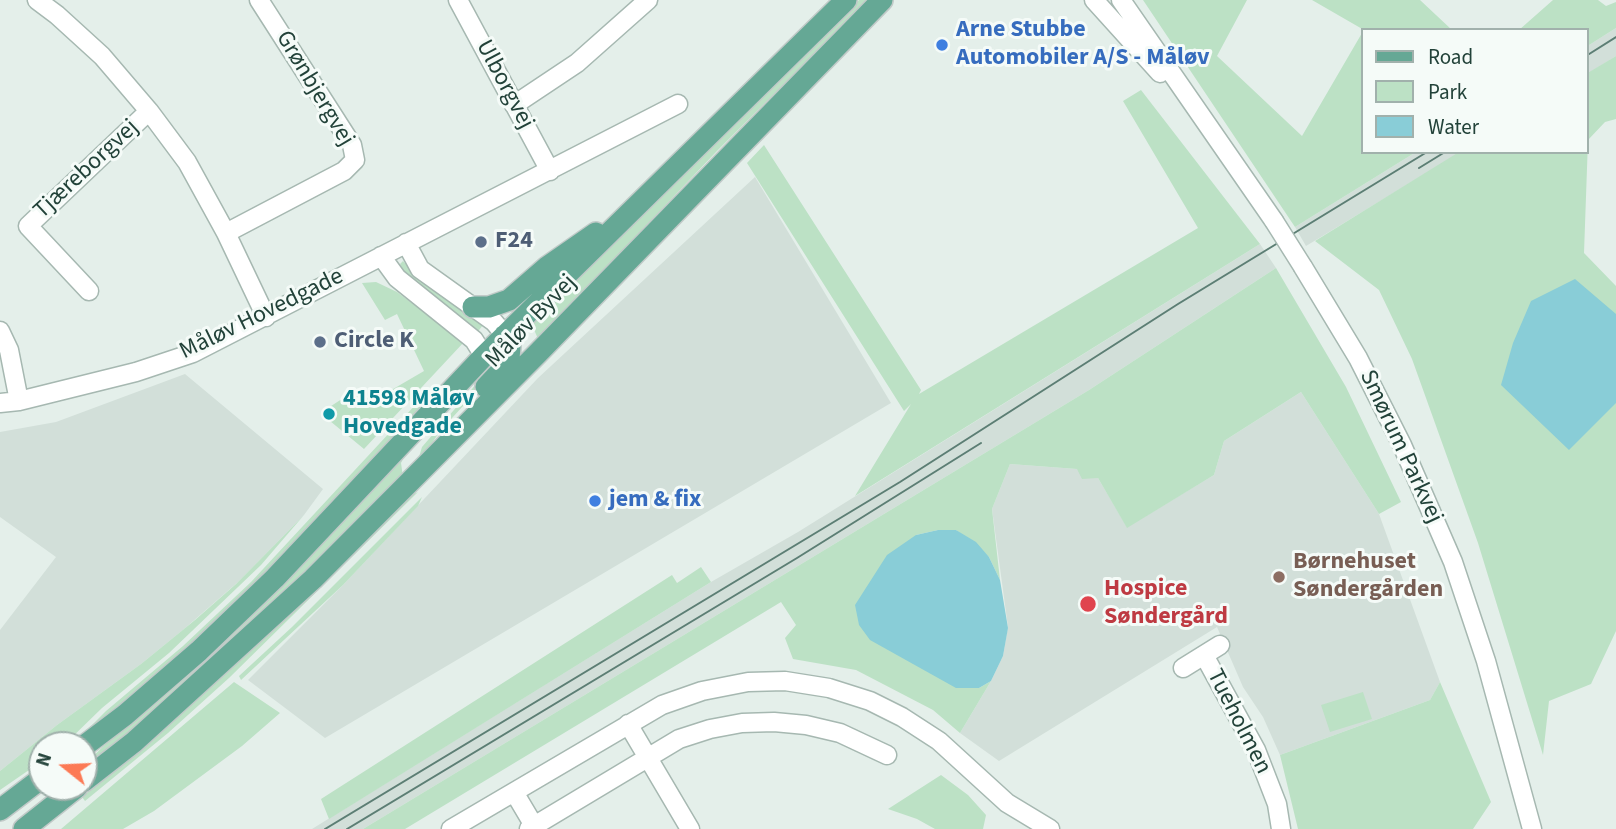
<!DOCTYPE html>
<html>
<head>
<meta charset="utf-8">
<style>
  body { margin:0 }
  #map { position:relative; width:1616px; height:829px; overflow:hidden; background:#e4efea; font-family:"Source Sans 3",sans-serif }
  canvas { display:block }
  .legend { position:absolute; left:1361px; top:28px; width:228px; height:126px; box-sizing:border-box; background:#f5fbf8; border:2px solid #a1b1ac; margin:0; padding:9px 12px; list-style:none; font-size:21px; color:#224239 }
  .legend li { display:flex; align-items:center; gap:14px; height:35px }
  .legend b { width:35px; border:2px solid #a1b1ac }
  .north { position:absolute; left:28px; top:731px; width:70px; height:70px; box-sizing:border-box; background:#f5fbf8; border:2px solid #a1b1ac; border-radius:50%; rotate:288deg; font-size:19px; font-weight:700; line-height:28px; text-align:center; color:#224239 }
  .north::after { content:''; display:block; margin:auto; width:24px; height:32px; background:#fc7a55; clip-path:polygon(50% 0,100% 100%,50% 72%,0 100%) }
</style>
</head>
<body>
<div id="map">
<canvas width="1616" height="829"></canvas>
<ul class="legend">
<li><b style="height:9px;background:#65a895"></b>Road</li>
<li><b style="height:19px;background:#bce1c5"></b>Park</li>
<li><b style="height:19px;background:#89cdd7"></b>Water</li>
</ul>
<div class="north">N</div>
</div>
<script>
const ctx = document.querySelector('canvas').getContext('2d');
ctx.lineJoin = 'round';
function paint(path, color) {
  ctx.fillStyle = color;
  ctx.fill(path, 'evenodd');
}
function toPath(rows) {
  const path = new Path2D();
  for (const r of rows) {
    path.moveTo(r[0], r[1]);
    for (let i = 2; i < r.length; i += 2) path.lineTo(r[i], r[i + 1]);
  }
  return path;
}
function stroke(path, color, width, dash) {
  ctx.strokeStyle = color;
  ctx.lineWidth = width;
  ctx.lineCap = dash ? 'butt' : 'round';
  ctx.setLineDash(dash || []);
  ctx.stroke(path);
}
function write(font, color, halo, rows, align = 'center') {
  ctx.font = font + ' "Source Sans 3",sans-serif';
  ctx.lineWidth = 6;
  ctx.setLineDash([]);
  ctx.textBaseline = 'middle';
  ctx.strokeStyle = halo;
  ctx.fillStyle = color;
  for (const [text, x, y, turn = 0] of rows) {
    ctx.save();
    ctx.translate(x, y);
    ctx.rotate((+turn || 0) * Math.PI / 180);
    ctx.textAlign = isNaN(turn) ? turn : align;
    if (halo) ctx.strokeText(text, 0, 0);
    ctx.fillText(text, 0, 0);
    ctx.restore();
  }
}
const built = toPath([
  [1616,28,1616,56,1586,75,1586,47],
  [1416,152,1461,152,1306,246,1295,227],
  [755,177,891,403,325,738,248,680,343,585,538,378],
  [1260,244,1276,268,1089,390,363,829,312,829,711,582,798,532],
  [185,374,323,489,304,515,238,582,184,629,141,664,57,725,0,771,0,630,56,557,0,517,0,432,56,422],
  [1301,392,1379,514,1440,682,1430,700,1280,755,1263,717,1243,687,1217,627,999,761,960,733,991,681,1003,656,1008,627,992,509,1010,464,1077,469,1098,478,1127,527,1214,475,1224,441]
]);
const green = toPath([
  [859,0,868,0,717,151,538,339,530,320,649,210],
  [1143,0,1247,0,1217,56,1302,136,1362,33,1362,152,1416,152,1295,227],
  [1312,0,1420,0,1452,30,1364,30],
  [1553,0,1598,0,1606,6,1616,2,1616,28,1586,47,1586,30,1519,30],
  [1616,56,1616,119,1605,122,1588,140,1584,253,1616,286,1616,631,1591,684,1549,701,1543,755,1478,543,1412,359,1379,290,1315,241,1459,152,1586,152,1586,74],
  [1141,90,1260,244,855,496,911,404,904,411,747,163,764,145,921,390,919,394,1198,228,1123,101],
  [403,261,417,277,483,325,476,334,405,274,400,264],
  [1276,268,1346,387,1401,502,1379,514,1301,392,1224,441,1214,475,1127,528,1098,478,1082,479,1077,469,1010,464,992,509,1000,580,989,557,956,530,938,530,916,535,979,688,991,681,960,733,933,710,856,670,793,659,785,638,796,625,781,602,405,829,363,829,1089,390],
  [376,282,397,292,464,342,364,449,330,421,335,416,328,408,348,395,371,393,376,399,424,371,397,314,385,320,362,283],
  [498,353,496,370,441,430,423,456,419,457,422,447,472,389],
  [418,402,421,406,414,415,334,503,221,619,134,696,85,732,106,711,183,646,251,582],
  [406,453,401,463,403,477,347,532,219,655,84,772,84,765],
  [418,492,229,678,168,733,85,801,82,797,132,756,229,671,408,497],
  [422,497,418,506,343,585,241,680,239,676,292,627],
  [304,515,261,565,169,653,102,708,64,745,42,745,42,761,0,790,0,771,57,725,141,664,195,620,236,584],
  [701,567,711,582,329,819,321,799,672,575,677,583],
  [234,682,280,713,242,746,154,811,123,829,61,829],
  [1440,682,1491,802,1473,829,1298,829,1280,755,1430,700],
  [1363,692,1372,719,1330,732,1321,705],
  [941,775,968,795,986,815,983,829,935,829,917,819,888,809]
]);
const water = toPath([
  [1575,279,1616,314,1616,403,1569,450,1501,385,1513,343,1531,301],
  [938,530,956,530,976,542,989,557,1000,580,1008,628,1003,656,991,681,979,688,956,688,870,640,859,625,855,605,887,555,916,535]
]);
const minor = toPath([
  [37,0,57,15,102,56,149,111,187,162,226,233,266,317],
  [458,0,550,171],
  [1094,0,1160,73],
  [1121,0,1274,221],
  [514,105,577,63,648,0],
  [226,233,344,171,355,160,352,145,259,0],
  [406,243,420,269,494,322,505,335],
  [381,256,397,278,474,340,484,356],
  [1303,267,1358,358,1402,445,1453,562,1486,661,1532,829],
  [89,291,28,226,149,111],
  [0,331,9,350,19,401],
  [0,403,19,401,136,372,193,353,678,104],
  [1204,655,1256,750,1277,804,1281,829],
  [1183,668,1220,645],
  [628,724,690,829],
  [514,792,536,829],
  [451,829,662,705,702,691,748,682,785,681,829,688,870,701,902,717,939,741,1007,803,1050,829],
  [529,829,679,739,710,729,742,723,774,722,806,725,840,733,887,755]
]);
const major = toPath([
  [473,307,489,307,509,300,547,267,596,233],
  [486,387,503,369,509,358,510,347,505,335],
  [84,746,125,715,199,651,275,578,484,356,846,0],
  [84,781,134,742,313,579,538,353,882,0],
  [0,810,42,778],
  [24,829,77,787]
]);
const tram = toPath([
  [1586,56,1616,37],
  [1419,168,1445,152],
  [325,829,900,482,1178,304,1427,152],
  [347,829,797,558,981,443]
]);
const minorBridge = toPath([
  [1274,221,1303,267]
]);
const markers = [
  [942,45,7,"#3f7fe0"],
  [481,242,7,"#5c6f8a"],
  [320,342,7,"#5c6f8a"],
  [329,414,7,"#0f9aa8"],
  [595,501,7,"#3f7fe0"],
  [1279,577,7,"#8d6e63"],
  [1088,604,9,"#e0444e"]
];
const shopNames = [
  ["Arne Stubbe",956,31],
  ["Automobiler A/S - Måløv",956,59],
  ["jem & fix",609,501]
];
const streetNames = [
  ["Ulborgvej",504,85,62],
  ["Grønbjergvej",314,89,59],
  ["Tjæreborgvej",87,170,-43],
  ["Måløv Hovedgade",262,315,-26],
  ["Måløv Byvej",532,322,-46],
  ["Smørum Parkvej",1400,447,65],
  ["Tueholmen",1238,722,63]
];
const serviceNames = [
  ["F24",495,242],
  ["Circle K",334,342]
];
const cultureNames = [
  ["41598 Måløv",343,400],
  ["Hovedgade",343,428]
];
const educationNames = [
  ["Børnehuset",1293,563],
  ["Søndergården",1293,591]
];
const healthNames = [
  ["Hospice",1104,590],
  ["Søndergård",1104,618]
];
paint(built, '#d2dfd9');
paint(green, '#bce1c5');
paint(water, '#89cdd7');
stroke(minor, '#a6b8b1', 21);
stroke(major, '#c1cac8', 24);
stroke(minor, '#fff', 18);
stroke(major, '#65a895', 21);
stroke(tram, '#5c7e74', 2);
stroke(minorBridge, '#a6b8b1', 21, []);
stroke(minorBridge, '#fff', 18);
for (const [x, y, r, color] of markers) {
  const dot = new Path2D();
  dot.arc(x, y, r, 0, 2 * Math.PI);
  ctx.fillStyle = color;
  ctx.fill(dot);
  stroke(dot, '#f5fbf8', 2.5);
}
write('bold 24px', '#366cbe', '#f5fbf8', shopNames, 'left');
write('24px', '#224239', '#f5fbf8', streetNames);
write('bold 24px', '#4e5e75', '#f5fbf8', serviceNames, 'left');
write('bold 24px', '#0d838f', '#f5fbf8', cultureNames, 'left');
write('bold 24px', '#785e54', '#f5fbf8', educationNames, 'left');
write('bold 24px', '#be3a42', '#f5fbf8', healthNames, 'left');
</script>
</body>
</html>
